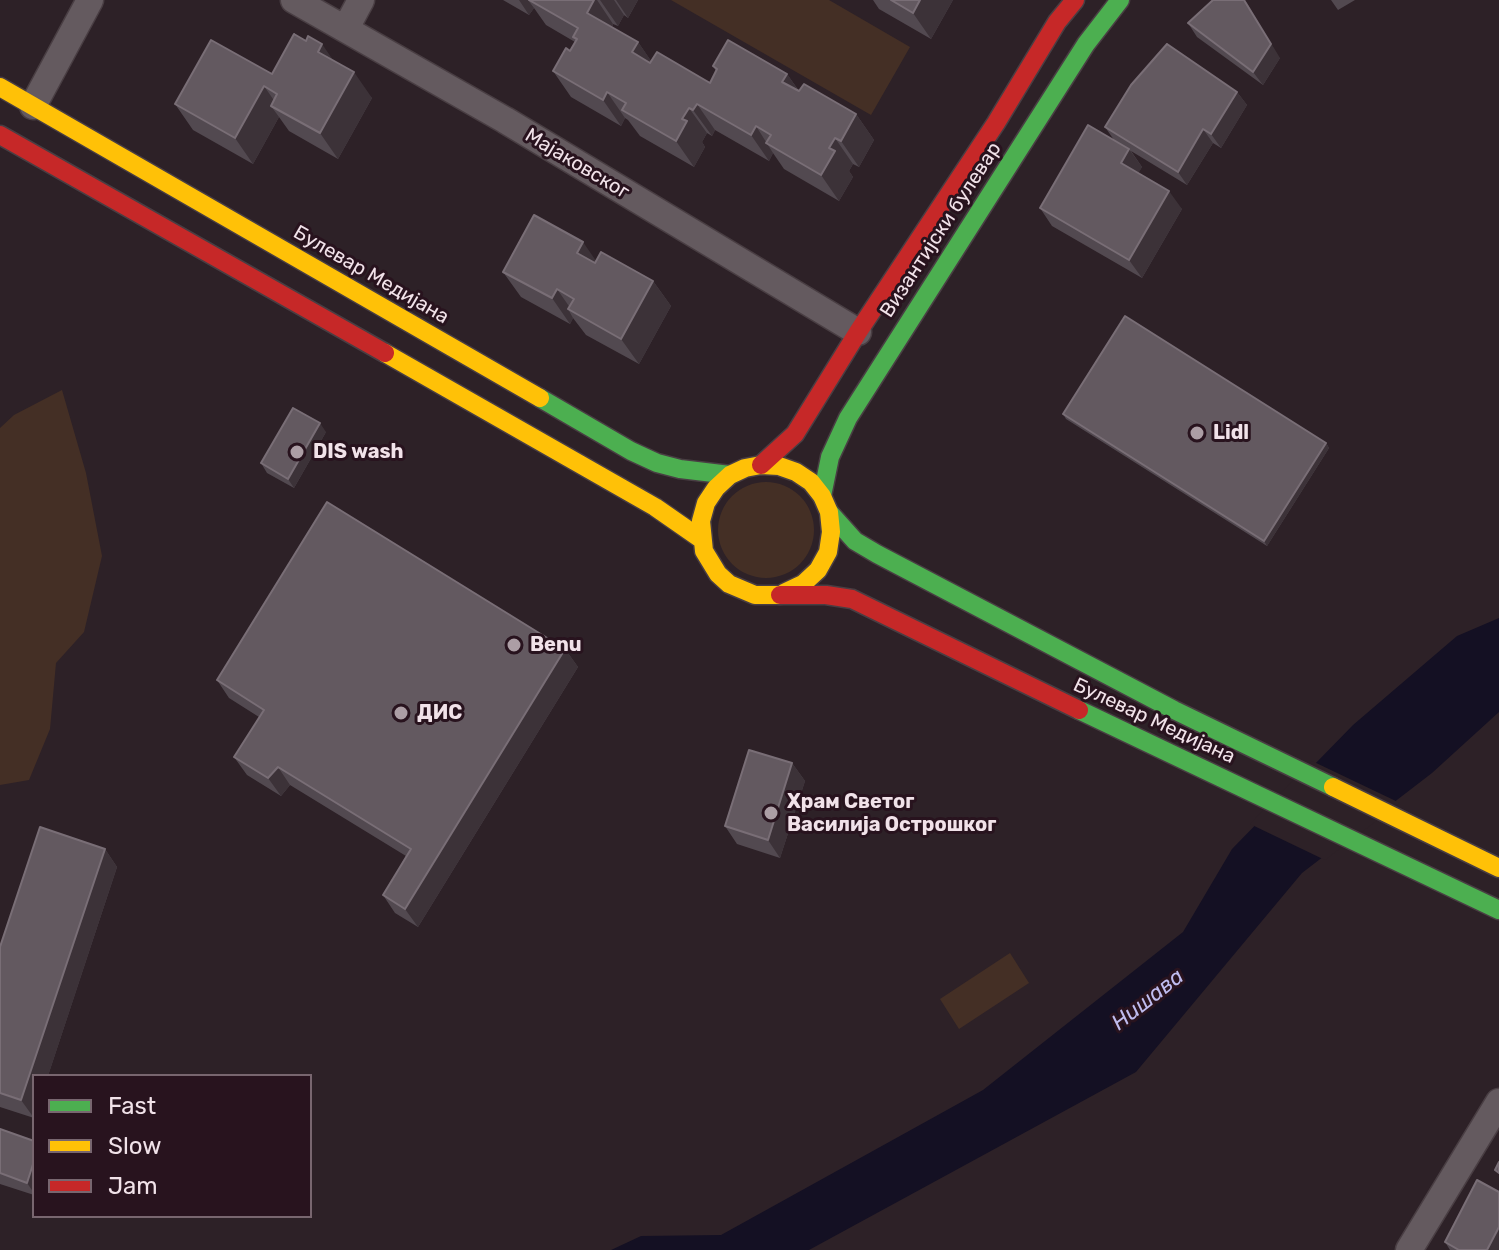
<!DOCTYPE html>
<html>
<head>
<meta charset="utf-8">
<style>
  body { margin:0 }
  #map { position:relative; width:1499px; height:1250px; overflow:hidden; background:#2d2127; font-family:Rubik,sans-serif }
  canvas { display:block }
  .legend { position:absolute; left:32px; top:1074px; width:280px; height:144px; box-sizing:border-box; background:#28131e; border:2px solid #78666f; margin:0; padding:10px 14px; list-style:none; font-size:24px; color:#f1e2e9 }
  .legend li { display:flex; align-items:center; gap:16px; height:40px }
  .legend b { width:40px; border:2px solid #78666f }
</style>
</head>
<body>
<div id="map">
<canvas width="1499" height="1250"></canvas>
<ul class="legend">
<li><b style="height:10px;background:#4caf50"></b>Fast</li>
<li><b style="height:10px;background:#ffc107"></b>Slow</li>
<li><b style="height:10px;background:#c62828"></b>Jam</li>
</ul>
</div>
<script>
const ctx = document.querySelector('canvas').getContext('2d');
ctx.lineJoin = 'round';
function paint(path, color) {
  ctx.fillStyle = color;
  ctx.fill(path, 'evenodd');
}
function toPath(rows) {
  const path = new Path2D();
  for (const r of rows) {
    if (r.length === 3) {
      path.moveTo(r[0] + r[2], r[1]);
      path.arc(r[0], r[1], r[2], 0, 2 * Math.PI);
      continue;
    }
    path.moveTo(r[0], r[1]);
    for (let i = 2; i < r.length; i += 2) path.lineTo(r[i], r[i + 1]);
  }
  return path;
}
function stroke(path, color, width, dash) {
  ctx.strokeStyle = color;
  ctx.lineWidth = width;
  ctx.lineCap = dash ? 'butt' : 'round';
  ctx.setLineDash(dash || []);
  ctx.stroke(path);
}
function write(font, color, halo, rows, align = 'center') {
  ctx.font = font + ' Rubik,sans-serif';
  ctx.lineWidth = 6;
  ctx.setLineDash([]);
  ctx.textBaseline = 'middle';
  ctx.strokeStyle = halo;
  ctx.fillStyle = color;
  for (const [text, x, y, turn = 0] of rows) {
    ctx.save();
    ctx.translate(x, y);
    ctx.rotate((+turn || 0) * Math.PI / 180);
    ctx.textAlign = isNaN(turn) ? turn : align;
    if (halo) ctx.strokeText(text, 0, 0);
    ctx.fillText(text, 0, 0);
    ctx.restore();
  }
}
const green = toPath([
  [671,0,829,0,910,47,871,115],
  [62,390,86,473,102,556,84,632,56,663,50,729,29,780,0,785,0,428,14,415],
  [766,530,48],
  [1010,953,1029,983,959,1029,940,999]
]);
const water = toPath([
  [1499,618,1499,712,1432,773,1302,873,1136,1072,809,1250,611,1250,641,1236,721,1235,983,1090,1183,932,1232,849,1353,725,1457,636]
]);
const pier = toPath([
  [1312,761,1400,803,1325,860,1250,824]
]);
const street = toPath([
  [294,0,505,120,858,332],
  [346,28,361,0],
  [33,106,90,0],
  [1409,1250,1499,1102]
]);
const fast = toPath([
  [540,398,631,451,657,463,680,469,730,475],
  [822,496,830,457,848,418,1086,44,1120,0],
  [829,512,855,541,877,554,1174,710,1333,787],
  [1079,710,1499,910]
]);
const slow = toPath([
  [0,87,540,398],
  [385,353,655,507,701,539],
  [780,595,755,595,729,584,718,574,704,551,701,521,706,503,716,488,730,475,745,468,761,465,779,466,796,472,811,482,822,496,829,512,831,532,828,552,818,570,803,584,784,593],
  [1333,787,1499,868]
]);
const jam = toPath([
  [0,135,385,353],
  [761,465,795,434,858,332,996,123,1057,22,1075,0],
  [780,595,826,595,852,599,1079,710]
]);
const wall = toPath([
  [503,0,638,0,628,18,624,15,618,26,613,24,612,27,638,42,651,61,710,83,716,71,713,66,787,74,799,91,856,114,874,140,859,167,853,164,849,171,853,177,839,201,784,169,773,153,769,161,715,130,712,136,707,133,702,142,705,147,694,167,640,136,628,120,625,118,621,126,571,97,553,71,570,51,575,42,546,25,534,8,529,15],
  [873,0,953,0,931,39,879,9],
  [1331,0,1355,0,1338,10],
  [1188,23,1280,58,1263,85,1197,37],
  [334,61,372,98,338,159,289,131,279,117,253,164,193,130,175,104,272,74],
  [1237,92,1247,105,1221,148,1213,143,1187,185,1131,151,1142,167,1138,173,1182,209,1142,278,1052,226,1040,208,1114,140,1105,127],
  [596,261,653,281,671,306,639,364,586,335,573,318,570,324,521,297,503,272],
  [1063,414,1326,443,1329,448,1267,546,1066,419],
  [326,432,294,488,267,473,261,463],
  [565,649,578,667,418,927,395,913,383,895,406,856,290,785,281,796,247,775,234,757,259,717,229,698,217,680],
  [792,763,805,781,780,858,737,844,725,826],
  [105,849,117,867,34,1118,0,1107,0,947],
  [0,1129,34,1141,34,1195,0,1184],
  [1445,1242,1499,1250,1450,1250]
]);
const shadedWall = toPath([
  [519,0,528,0,534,8,529,15],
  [594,0,597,0,613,24,605,39,587,13],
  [600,0,614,0,624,15,618,26],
  [616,0,638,0,628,18],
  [920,0,953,0,931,39,913,13],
  [1244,0,1245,0,1280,58,1263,85,1253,72],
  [638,42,656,68,632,52],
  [322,44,340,70,318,52],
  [354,72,372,98,338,159,320,133],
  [787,74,805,100,782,82],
  [264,86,282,112,271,106,279,117,253,164,235,138],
  [607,92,625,118,621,126,603,100],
  [1237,92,1247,105,1221,148,1211,134],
  [697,104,715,130,712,136,693,110],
  [689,108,707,133,702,142,705,147,694,167,676,141,682,119],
  [856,114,874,140,859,167,841,141],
  [756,126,773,153,769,161,751,135],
  [1203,129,1213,143,1187,185,1178,172],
  [835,138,853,164,849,171,853,177,839,201,821,175,829,148],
  [1129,149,1142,167,1134,181,1121,163],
  [1169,191,1182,209,1142,278,1129,260],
  [583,242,601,268,577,253],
  [653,281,671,306,639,364,621,339],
  [557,289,573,312,568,309,573,318,570,324,552,298],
  [320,423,326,432,294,488,288,479],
  [1326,443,1329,448,1267,546,1264,541],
  [565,649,578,667,418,927,405,909],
  [792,763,805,781,780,858,768,840],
  [278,767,290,785,281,796,268,778],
  [105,849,117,867,48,1076,34,1076,34,1118,21,1100],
  [34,1161,34,1193,27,1183],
  [1499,1227,1499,1250,1487,1250]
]);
const building = toPath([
  [529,0,594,0,587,13,638,42,632,52,650,63,657,52,710,83,717,69,713,66,728,40,787,74,782,82,799,91,804,84,856,114,841,141,835,138,829,148,835,151,821,175,766,143,771,135,756,126,751,135,697,104,693,110,689,108,682,119,687,121,676,141,622,110,626,103,607,92,603,100,553,71,566,48,570,51,577,39,573,37,578,28,529,0],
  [891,0,920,0,913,13,891,0],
  [1213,0,1244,0,1271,44,1253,72,1188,23,1213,0],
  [294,34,306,41,308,36,322,44,318,52,354,72,320,133,271,106,277,94,264,86,235,138,175,104,211,40,272,74,294,34],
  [1167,44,1237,92,1211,134,1203,129,1178,172,1105,127,1131,85,1167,44],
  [1088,125,1129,149,1121,163,1169,191,1129,260,1040,208,1088,125],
  [534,215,583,242,577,253,595,263,601,252,653,281,621,339,568,309,574,299,557,289,552,298,503,272,534,215],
  [1125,316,1326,443,1264,541,1063,414,1125,316],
  [293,408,320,423,288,479,261,463,293,408],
  [327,502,565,649,405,909,383,895,411,849,278,767,268,778,234,757,264,710,217,680,327,502],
  [749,750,792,763,768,840,725,826,749,750],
  [40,827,105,849,21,1100,0,1093,0,947,40,827],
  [0,1129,34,1141,34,1161,27,1183,0,1173,0,1129],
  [1499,1162,1499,1173,1495,1170,1499,1162],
  [1477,1180,1499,1192,1499,1227,1487,1250,1459,1250,1445,1242,1477,1180]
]);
const markers = [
  [1197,433,8,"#ac9ea5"],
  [297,452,8,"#ac9ea5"],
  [514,645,8,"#ac9ea5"],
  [401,713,8,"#ac9ea5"],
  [771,813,8,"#ac9ea5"]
];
const streetNames = [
  ["Мајаковског",577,164,31],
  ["Византијски булевар",941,230,-57],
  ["Булевар Медијана",371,275,30],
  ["Булевар Медијана",1154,721,25]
];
const poiNames = [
  ["Lidl",1213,433],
  ["DIS wash",313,452],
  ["Benu",530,645],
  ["ДИС",417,713],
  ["Храм Светог",787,802],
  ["Василија Острошког",787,825]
];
const waterNames = [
  ["Нишава",1148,1000,-38]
];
paint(green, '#442f25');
paint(water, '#141023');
paint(pier, '#2d2127');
stroke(street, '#493e43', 29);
stroke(fast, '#493e43', 21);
stroke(slow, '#493e43', 21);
stroke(jam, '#493e43', 21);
stroke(street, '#645a5f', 26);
stroke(fast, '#4caf50', 18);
stroke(slow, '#ffc107', 18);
stroke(jam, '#c62828', 18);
paint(wall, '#524950');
paint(shadedWall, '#3c3238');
paint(building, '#635960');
stroke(building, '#796e76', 2);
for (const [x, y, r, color] of markers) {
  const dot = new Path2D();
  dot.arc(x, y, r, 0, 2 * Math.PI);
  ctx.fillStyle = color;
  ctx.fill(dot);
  stroke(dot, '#28131e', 3);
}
write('20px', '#f1e2e9', '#28131e', streetNames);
write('bold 20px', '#f1e2e9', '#28131e', poiNames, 'left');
write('italic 22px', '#bfbcef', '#28131e', waterNames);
</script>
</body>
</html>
